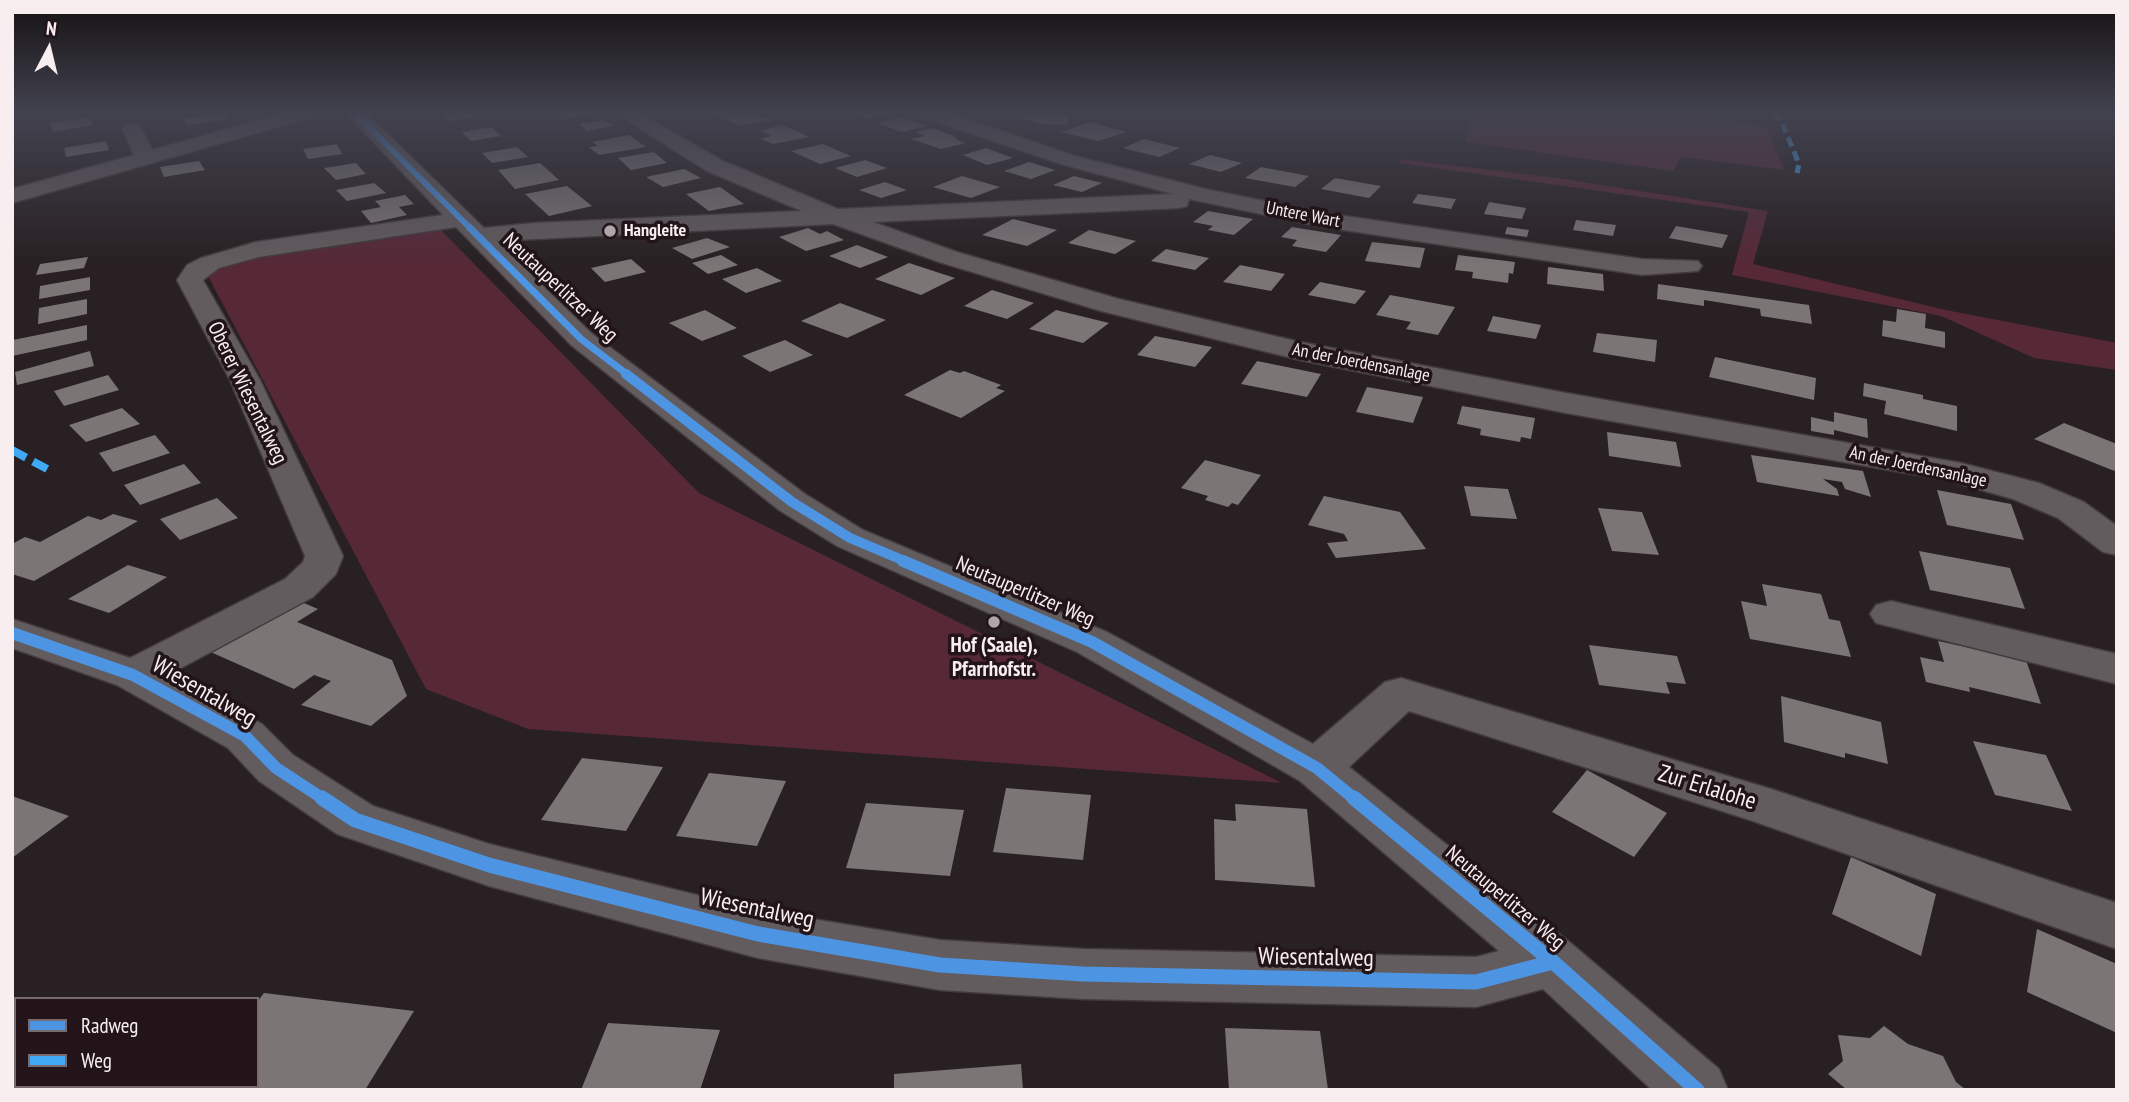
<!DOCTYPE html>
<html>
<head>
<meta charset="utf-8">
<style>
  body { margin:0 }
  #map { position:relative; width:2129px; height:1102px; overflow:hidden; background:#282022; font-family:"PT Sans Narrow",sans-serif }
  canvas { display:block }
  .frame { position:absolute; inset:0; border:14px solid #f8eef0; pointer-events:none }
  .legend { position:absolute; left:14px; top:997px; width:245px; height:91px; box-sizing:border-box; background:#221418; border:2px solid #786b6e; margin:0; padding:9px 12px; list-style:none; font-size:21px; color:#f8eef0 }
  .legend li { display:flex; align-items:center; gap:14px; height:35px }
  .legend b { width:35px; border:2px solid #786b6e }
  .north { position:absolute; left:14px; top:14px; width:70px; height:70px; -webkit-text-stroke:5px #221418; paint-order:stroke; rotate:7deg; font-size:19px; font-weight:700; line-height:28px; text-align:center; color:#f8eef0 }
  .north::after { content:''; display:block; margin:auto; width:24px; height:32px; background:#f8eef0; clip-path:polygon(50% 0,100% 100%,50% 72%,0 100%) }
</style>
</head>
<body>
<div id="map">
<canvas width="2129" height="1102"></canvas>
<div class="frame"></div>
<ul class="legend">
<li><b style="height:9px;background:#4d94e3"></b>Radweg</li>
<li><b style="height:9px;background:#3fa9f5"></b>Weg</li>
</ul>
<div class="north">N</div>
</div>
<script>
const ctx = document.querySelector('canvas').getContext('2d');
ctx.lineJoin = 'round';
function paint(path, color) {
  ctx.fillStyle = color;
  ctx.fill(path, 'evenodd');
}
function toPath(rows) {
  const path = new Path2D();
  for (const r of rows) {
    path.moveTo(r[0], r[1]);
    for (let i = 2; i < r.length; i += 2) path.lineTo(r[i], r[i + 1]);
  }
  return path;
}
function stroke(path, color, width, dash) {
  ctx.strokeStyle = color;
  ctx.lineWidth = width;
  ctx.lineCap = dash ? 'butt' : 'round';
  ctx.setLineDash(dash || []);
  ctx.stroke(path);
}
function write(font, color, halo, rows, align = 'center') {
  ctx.font = font + ' "PT Sans Narrow",sans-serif';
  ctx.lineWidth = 7;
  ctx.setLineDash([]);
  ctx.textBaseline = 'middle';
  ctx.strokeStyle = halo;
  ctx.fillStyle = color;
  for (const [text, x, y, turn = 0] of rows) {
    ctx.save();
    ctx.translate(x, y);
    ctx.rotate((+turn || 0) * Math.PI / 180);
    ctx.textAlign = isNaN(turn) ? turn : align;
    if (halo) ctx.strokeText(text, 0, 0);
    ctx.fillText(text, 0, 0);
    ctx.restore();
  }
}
const green = toPath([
  [1472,112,1691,112,1693,117,1766,126,1784,170,1681,157,1673,171,1466,142],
  [1399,159,1551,177,1768,211,1753,264,1946,310,2117,343,2117,370,2034,358,1941,316,1732,275,1749,212,1399,163],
  [437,226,699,493,1282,783,528,729,426,689,208,276,220,262]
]);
const building = toPath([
  [474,112,479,116,449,121,441,114],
  [557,112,593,112,593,114,563,119],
  [721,112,752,112,769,120,740,126,712,114],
  [846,112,886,112,886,114,867,118],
  [1033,112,1057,112,1069,116,1067,125,1041,124,1017,116],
  [225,113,229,119,187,125,184,119],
  [903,117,927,126,901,132,878,123],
  [89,118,93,125,53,132,50,123],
  [605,120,613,126,587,131,579,124],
  [1090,122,1126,132,1098,141,1061,132],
  [782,125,810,137,773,144,760,139,772,136,760,131],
  [492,127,501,136,471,141,462,132],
  [933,128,958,138,955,139,966,143,941,149,911,139,925,136,916,132],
  [629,135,646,147,599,155,589,147,598,146,592,142],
  [1144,139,1180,148,1159,157,1123,148],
  [106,141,109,150,66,157,64,148],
  [337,144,342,154,308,159,303,149],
  [823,144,851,156,820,164,791,151],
  [517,147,528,157,492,163,482,153],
  [986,148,1013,158,987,165,963,155],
  [654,152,667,163,631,170,618,158],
  [1210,155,1242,163,1221,172,1189,164],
  [865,160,887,168,857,177,835,168],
  [199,161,205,170,164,177,160,167],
  [1029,162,1055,170,1031,179,1004,171],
  [356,163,366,174,336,180,324,168],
  [540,163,559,180,515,189,498,170],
  [1261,167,1309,176,1295,187,1245,178],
  [684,169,701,178,663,187,646,177],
  [962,176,1000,187,971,198,933,187],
  [1074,176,1102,183,1082,192,1053,185],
  [1335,178,1381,186,1369,198,1321,189],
  [885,182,907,190,881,198,859,190],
  [374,183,386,193,347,201,336,190],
  [567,186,592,206,549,216,525,194],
  [720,187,744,204,709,211,686,194],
  [1418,194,1456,199,1451,209,1412,203],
  [405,195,414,204,399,207,407,215,371,223,361,211,381,207,375,201],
  [1489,202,1526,208,1522,219,1484,214],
  [1208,211,1253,219,1234,235,1208,230,1213,226,1193,222],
  [1013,219,1057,230,1027,246,982,235],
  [1576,220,1616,225,1613,236,1573,230],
  [1676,226,1728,235,1722,248,1669,238],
  [1292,227,1341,235,1326,252,1292,246,1297,240,1281,237],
  [1507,227,1529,230,1527,237,1505,234],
  [808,228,820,234,827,231,844,240,806,251,779,237],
  [1089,230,1136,241,1115,254,1068,243],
  [707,238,730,247,692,259,672,248],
  [1372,242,1425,248,1420,268,1365,261],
  [857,245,888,257,860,268,829,256],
  [1166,249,1209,258,1195,270,1151,261],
  [721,255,738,265,708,274,692,263],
  [1458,255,1515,262,1513,274,1509,273,1508,283,1472,278,1473,272,1455,270],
  [88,257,84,268,36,275,40,264],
  [631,259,646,272,605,282,591,268],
  [909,263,955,278,921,295,875,279],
  [1240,265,1285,274,1271,291,1223,282],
  [1548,267,1603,274,1604,291,1547,284],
  [757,268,782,281,746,293,722,279],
  [90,277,90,290,39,299,40,286],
  [1320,282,1366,291,1355,304,1308,295],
  [1658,284,1809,305,1812,324,1761,316,1760,309,1704,300,1704,306,1657,299],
  [992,290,1034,303,1007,319,964,306],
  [1390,295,1455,307,1438,335,1406,329,1411,322,1376,315],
  [87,299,87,314,38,324,39,308],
  [840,303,886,320,847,338,801,321],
  [1897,309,1926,314,1925,328,1945,332,1945,348,1882,336,1883,320,1896,322],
  [705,310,737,328,702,341,669,323],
  [1056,310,1109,323,1083,343,1029,329],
  [1493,316,1541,325,1536,339,1487,331],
  [87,325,87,340,12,356,13,340],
  [1597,333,1657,340,1655,362,1593,352],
  [1155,336,1212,347,1195,367,1137,355],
  [785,340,813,355,770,372,742,356],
  [90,351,94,366,17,385,15,372],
  [1715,357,1816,378,1814,400,1709,377],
  [1257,361,1321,374,1307,397,1241,384],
  [950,370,960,373,964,371,1001,385,996,388,1005,391,961,418,904,395],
  [108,375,119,390,64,406,54,391],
  [1864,383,1923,395,1923,399,1957,406,1957,431,1884,414,1886,401,1863,396],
  [1367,387,1423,397,1413,423,1356,412],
  [1462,406,1535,418,1531,439,1521,437,1520,442,1480,435,1481,429,1457,424],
  [122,408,140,424,86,442,69,425],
  [1834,412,1867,419,1868,438,1834,430,1834,435,1811,431,1811,417,1834,422],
  [2064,423,2117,444,2117,472,2034,439],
  [1607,432,1676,442,1681,467,1609,456],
  [155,435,170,453,113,472,99,453],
  [1751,455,1863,471,1871,497,1845,489,1842,482,1823,479,1837,489,1839,496,1757,482],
  [1205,460,1261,475,1238,505,1232,503,1228,507,1205,500,1208,496,1181,488],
  [184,464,201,483,140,505,124,485],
  [1464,486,1508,489,1517,519,1471,516],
  [1937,490,2011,504,2024,540,1947,525],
  [1324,496,1400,512,1426,549,1336,558,1327,543,1348,541,1344,534,1308,525],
  [217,498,238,518,180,540,160,519],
  [1598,508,1642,512,1659,555,1612,551],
  [113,514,138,521,34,581,12,574,12,544,25,537,40,542,88,516,101,520],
  [1919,551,2010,568,2025,609,1930,590],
  [128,565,167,577,109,613,68,599],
  [1762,584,1821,594,1829,619,1840,621,1851,657,1750,639,1741,601,1767,606],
  [292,598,318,609,297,622,392,660,407,696,371,726,301,705,331,681,314,675,294,689,206,650],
  [1938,641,2026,660,2041,704,1969,687,1970,692,1926,682,1920,657,1944,662],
  [1589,645,1677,656,1686,684,1666,682,1670,694,1599,685],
  [1781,696,1881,722,1888,764,1845,753,1845,758,1784,742],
  [1973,741,2046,755,2072,811,1995,795],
  [582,758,663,767,626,831,541,820],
  [1587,770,1667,813,1634,857,1552,812],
  [709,773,786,781,757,846,676,836],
  [1006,788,1091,795,1083,860,993,852],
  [12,796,69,816,12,858],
  [866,803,964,810,950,876,846,868],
  [1235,804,1307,809,1315,887,1215,880,1214,819,1236,821],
  [1851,857,1936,894,1921,956,1832,914],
  [2037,929,2117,964,2117,1033,2027,992],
  [264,993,414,1011,365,1090,191,1090,194,1086,257,1086,257,1002],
  [608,1023,720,1030,700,1090,581,1090],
  [1884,1026,1908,1044,1943,1056,1956,1082,1966,1090,1847,1090,1828,1074,1843,1061,1838,1035,1870,1038],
  [1225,1028,1320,1031,1328,1090,1229,1090],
  [1021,1064,1023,1090,894,1090,894,1074]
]);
const minor = toPath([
  [287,112,318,112,316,116,12,203,12,189,134,155,122,128,125,124,139,124,152,150,287,112],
  [345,112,365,112,484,228,534,223,802,211,707,171,614,112,637,112,723,161,838,209,1173,194,1061,164,920,116,918,112,947,112,1075,156,1210,190,1324,213,1642,259,1698,261,1702,266,1698,271,1642,275,1324,227,1189,199,1187,206,1179,208,873,222,957,252,1119,299,1300,342,1566,393,1961,463,2039,483,2084,502,2117,526,2117,555,2103,552,2058,518,2013,499,1946,480,1566,413,1300,360,1101,311,939,262,833,224,497,241,591,333,805,494,863,530,1107,632,1313,744,1385,682,1401,678,1771,789,2117,903,2117,949,1753,821,1409,711,1349,767,1573,945,1719,1069,1728,1090,1652,1090,1543,989,1476,1007,1083,999,940,990,758,958,489,886,337,834,259,781,228,748,117,685,12,648,12,619,130,658,285,579,303,562,305,556,230,380,177,280,187,265,201,258,256,242,443,215,345,112],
  [456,227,571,345,779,510,837,546,1077,652,1300,781,1499,951,1476,957,1083,949,940,940,758,910,489,844,373,806,293,755,262,724,168,675,313,597,336,574,343,556,260,380,203,280,219,268,259,257,456,227],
  [1891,601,2117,654,2117,684,1876,623,1870,614,1876,605,1891,601]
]);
const quietFar1 = toPath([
  [1773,112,1781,120,1799,164,1797,173]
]);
const quiet = toPath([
  [12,450,49,470]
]);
const cyclewayFar4 = toPath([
  [354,112,471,229]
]);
const cyclewayFar3 = toPath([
  [469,227,581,339,628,375]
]);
const cyclewayFar2 = toPath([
  [626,374,792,502,850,538,907,562]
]);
const cyclewayFar1 = toPath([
  [903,561,1092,642,1317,768,1356,800],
  [12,633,133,675,245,736,276,768,325,800]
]);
const cycleway = toPath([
  [322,798,355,820,489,865,758,934,940,965,1083,974,1476,982,1553,962],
  [1354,798,1553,962,1697,1090]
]);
const markers = [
  [610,231,7,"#afa6a8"],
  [994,622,7,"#afa6a8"]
];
const farStreetnames = [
  ["Untere Wart",1303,215,11],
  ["An der Joerdensanlage",1361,363,11],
  ["An der Joerdensanlage",1918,467,12]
];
const farPoinames = [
  ["Hangleite",624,231]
];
const streetNames = [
  ["Neutauperlitzer Weg",560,288,43],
  ["Oberer Wiesentalweg",247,393,64],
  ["Neutauperlitzer Weg",1025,592,23],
  ["Neutauperlitzer Weg",1505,898,40]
];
const poiNames = [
  ["Hof (Saale),",994,646],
  ["Pfarrhofstr.",994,670]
];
const nearStreetnames = [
  ["Wiesentalweg",204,692,30],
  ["Zur Erlalohe",1707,788,17],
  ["Wiesentalweg",757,909,12],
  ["Wiesentalweg",1316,958,1]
];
paint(green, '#572836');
paint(building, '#7c7576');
stroke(minor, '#433b3d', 3);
paint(minor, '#635c5e');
stroke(quietFar1, '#3fa9f5', 5, [10, 5]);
stroke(quiet, '#3fa9f5', 8, [16, 8]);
stroke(cyclewayFar4, '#4d94e3', 6);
stroke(cyclewayFar3, '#4d94e3', 7);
stroke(cyclewayFar2, '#4d94e3', 10);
stroke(cyclewayFar1, '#4d94e3', 12);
stroke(cycleway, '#4d94e3', 15);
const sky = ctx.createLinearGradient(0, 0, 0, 267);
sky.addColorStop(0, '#161213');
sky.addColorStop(0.42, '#42424f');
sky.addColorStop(1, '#42424f00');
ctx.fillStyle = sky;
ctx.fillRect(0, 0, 2129, 267);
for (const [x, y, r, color] of markers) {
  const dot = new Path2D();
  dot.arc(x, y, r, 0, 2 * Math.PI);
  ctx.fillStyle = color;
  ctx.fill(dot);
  stroke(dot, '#221418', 2.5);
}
write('18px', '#f8eef0', '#221418', farStreetnames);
write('bold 18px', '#f8eef0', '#221418', farPoinames, 'left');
write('21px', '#f8eef0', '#221418', streetNames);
write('bold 21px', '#f8eef0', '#221418', poiNames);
write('24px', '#f8eef0', '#221418', nearStreetnames);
</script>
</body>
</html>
